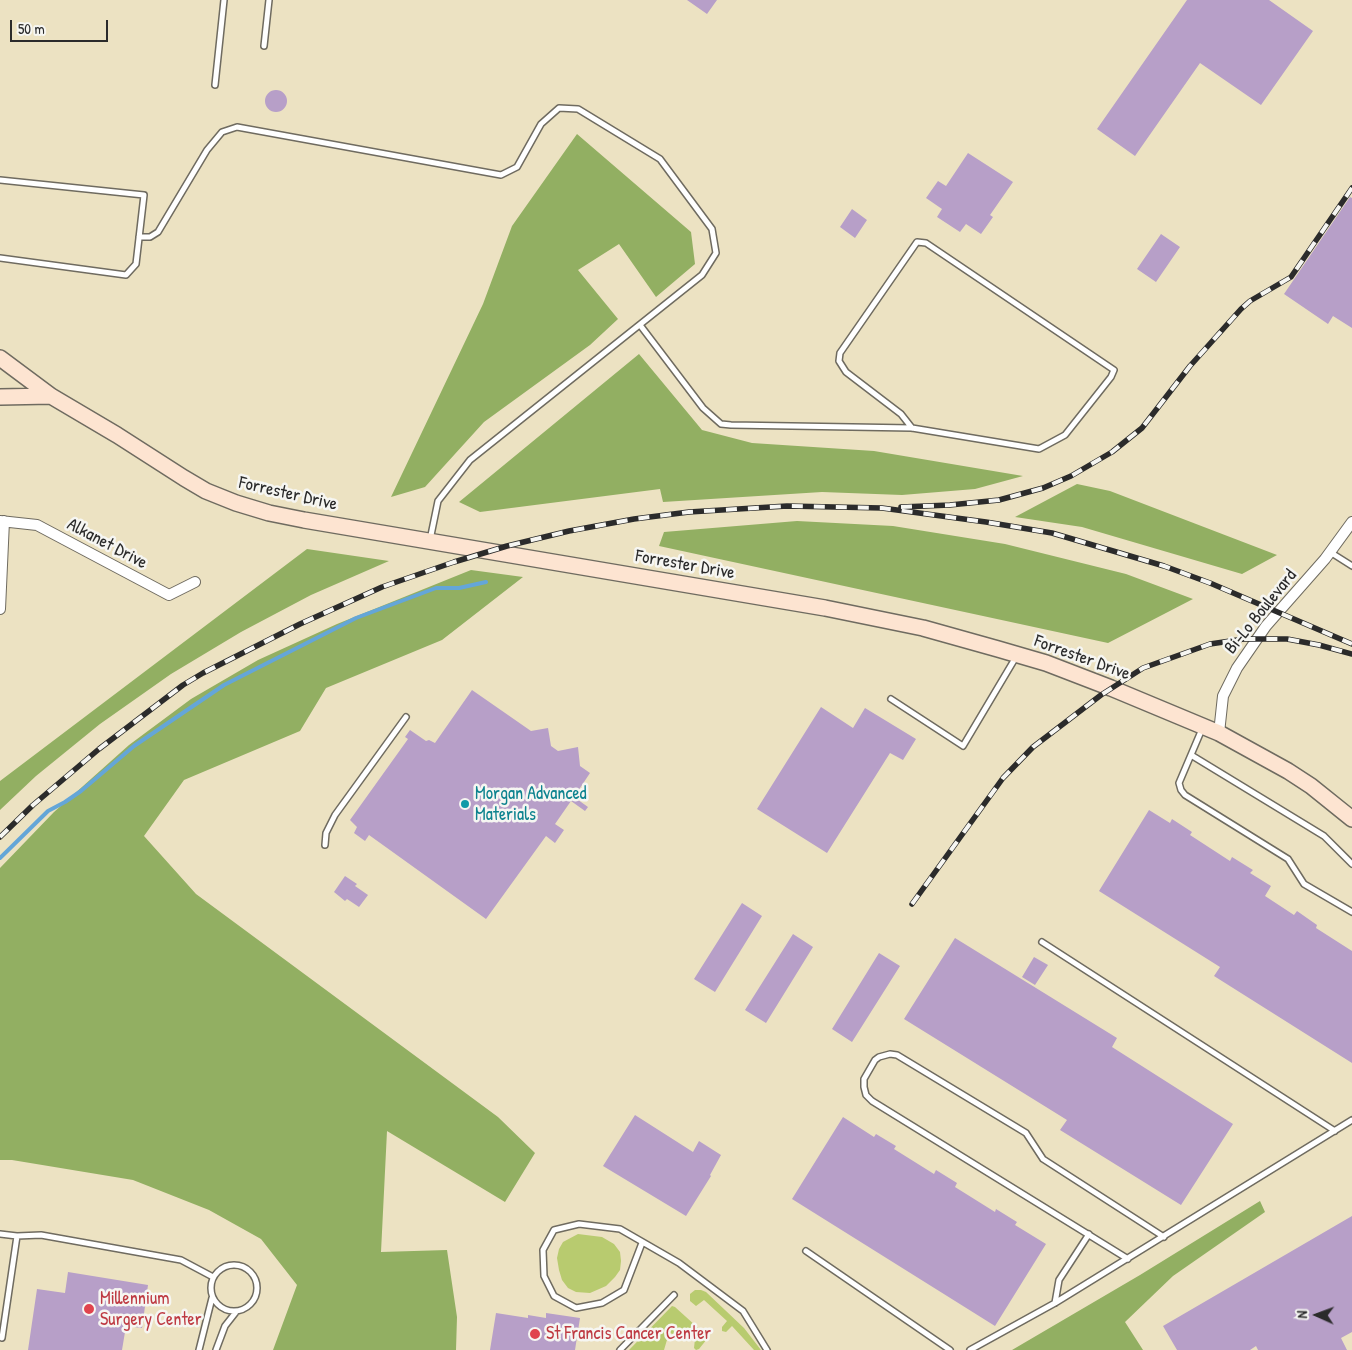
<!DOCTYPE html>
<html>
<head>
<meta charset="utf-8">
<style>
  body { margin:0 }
  #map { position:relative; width:1352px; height:1350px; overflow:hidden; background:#ece2c2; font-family:"Patrick Hand",sans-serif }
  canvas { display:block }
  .north { position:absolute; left:1292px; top:1290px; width:50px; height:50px; -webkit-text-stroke:4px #f6f6f2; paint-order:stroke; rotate:272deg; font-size:14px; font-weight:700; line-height:20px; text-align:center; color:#2b2b2b }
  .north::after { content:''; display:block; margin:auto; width:18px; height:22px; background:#2b2b2b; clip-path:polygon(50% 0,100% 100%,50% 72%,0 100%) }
  .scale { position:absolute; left:10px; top:20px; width:98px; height:22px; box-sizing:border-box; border:2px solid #2b2b2b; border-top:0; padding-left:6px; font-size:15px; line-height:18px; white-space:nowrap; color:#2b2b2b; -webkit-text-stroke:4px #f6f6f2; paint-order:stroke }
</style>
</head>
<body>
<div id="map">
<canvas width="1352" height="1350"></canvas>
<div class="north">N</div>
<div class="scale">50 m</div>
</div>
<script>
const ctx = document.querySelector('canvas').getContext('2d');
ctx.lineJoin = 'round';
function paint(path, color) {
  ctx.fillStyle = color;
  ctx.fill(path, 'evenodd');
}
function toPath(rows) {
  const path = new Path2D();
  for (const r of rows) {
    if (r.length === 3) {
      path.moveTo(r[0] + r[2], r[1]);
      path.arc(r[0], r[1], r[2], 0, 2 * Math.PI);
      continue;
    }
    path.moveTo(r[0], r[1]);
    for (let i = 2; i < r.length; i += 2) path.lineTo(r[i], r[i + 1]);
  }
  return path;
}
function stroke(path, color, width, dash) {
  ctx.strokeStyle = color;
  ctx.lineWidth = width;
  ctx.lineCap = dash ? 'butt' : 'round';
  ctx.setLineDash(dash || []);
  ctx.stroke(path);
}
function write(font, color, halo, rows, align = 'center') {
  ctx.font = font + ' "Patrick Hand",sans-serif';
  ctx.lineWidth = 5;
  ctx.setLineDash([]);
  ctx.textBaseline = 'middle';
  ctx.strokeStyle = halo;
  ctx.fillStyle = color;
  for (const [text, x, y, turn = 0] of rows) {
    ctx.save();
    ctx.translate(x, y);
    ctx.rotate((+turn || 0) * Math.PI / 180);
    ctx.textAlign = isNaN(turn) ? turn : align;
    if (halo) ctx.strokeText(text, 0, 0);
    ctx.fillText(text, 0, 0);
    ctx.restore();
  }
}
const green = toPath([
  [578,1234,602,1237,614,1244,620,1252,621,1261,620,1270,615,1277,606,1286,590,1293,576,1292,568,1288,562,1280,559,1270,557,1258,559,1249,563,1242],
  [695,1290,701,1290,706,1292,744,1328,761,1350,754,1350,732,1326,726,1332,722,1331,722,1327,727,1321,704,1300,696,1306,690,1301,690,1294],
  [672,1306,675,1307,707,1336,707,1339,699,1349,696,1350,694,1348,695,1339,669,1333,664,1350,629,1350]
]);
const forest = toPath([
  [577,134,691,232,695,264,656,297,619,244,578,270,618,319,590,345,484,422,425,487,391,497,483,304,512,226],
  [639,354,702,430,752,443,874,451,1023,476,975,489,902,495,822,492,663,502,660,489,480,512,459,502],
  [1077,484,1110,491,1277,555,1242,574,1082,527,1015,517],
  [797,521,893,526,1005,544,1126,574,1193,599,1108,643,659,546,664,532],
  [307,549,389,561,311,595,241,632,171,674,100,724,36,776,0,810,0,781],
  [471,570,523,577,442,640,326,688,300,731,184,780,144,836,196,894,498,1117,535,1153,505,1202,387,1131,381,1252,447,1250,457,1317,456,1350,273,1350,297,1285,261,1239,209,1210,133,1180,12,1160,0,1160,0,868,54,812,129,745,191,699,258,660,337,624],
  [1260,1201,1265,1212,1173,1276,1125,1322,1143,1350,1012,1350,1140,1275]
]);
const stream = toPath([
  [0,858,48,811,65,802,81,791,134,746,224,685,356,618,436,588,459,588,486,582]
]);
const building = toPath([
  [687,0,717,0,707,14],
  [1187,0,1269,0,1313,31,1261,105,1200,63,1135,156,1097,129],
  [276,101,11],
  [968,153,1013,182,990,215,993,217,981,234,966,224,960,232,937,217,942,209,926,198,938,181,946,186],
  [1350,197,1352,198,1352,328,1333,316,1328,324,1284,294],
  [852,209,867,220,855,238,840,227],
  [1161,234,1180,247,1156,282,1137,269],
  [472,690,531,731,548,728,551,746,558,751,578,747,580,766,590,773,574,797,588,807,585,811,571,801,555,824,564,830,555,843,546,836,486,919,369,835,365,841,354,833,357,827,350,820,408,739,405,737,410,730,426,741,429,740,435,743],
  [821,707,853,728,865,708,916,739,903,760,890,753,827,853,757,809],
  [1149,810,1170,823,1172,819,1192,832,1190,835,1230,861,1232,857,1253,870,1250,873,1271,886,1265,896,1294,915,1297,911,1317,925,1316,928,1352,951,1352,1063,1214,976,1220,967,1099,891],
  [345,876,357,884,355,886,368,895,359,907,347,899,345,901,334,892],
  [742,903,762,916,715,992,694,979],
  [793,934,813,947,766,1023,745,1010],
  [955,938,1117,1038,1112,1047,1233,1124,1181,1205,1060,1130,1067,1120,904,1019],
  [879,953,900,966,852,1042,832,1029],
  [1034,957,1048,965,1035,985,1022,977],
  [635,1115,693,1152,699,1141,721,1155,710,1175,711,1176,686,1216,603,1166],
  [843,1117,874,1137,876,1134,896,1146,894,1149,934,1174,936,1170,957,1183,955,1187,995,1212,996,1209,1017,1222,1015,1225,1046,1244,995,1326,792,1199],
  [1352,1216,1352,1332,1341,1338,1347,1350,1258,1350,1256,1346,1250,1350,1177,1350,1163,1326],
  [68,1272,148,1285,142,1328,126,1326,122,1350,28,1350,37,1289,65,1293],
  [496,1313,528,1318,528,1315,546,1318,546,1313,580,1318,575,1350,490,1350]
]);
const lane = toPath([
  [264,46,269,0],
  [215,85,224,0],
  [0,180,144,195,136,264,126,275,0,258],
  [139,237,150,237,158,232,207,150,222,132,237,127,501,175,517,167,541,124,559,108,578,109,660,159,712,229,716,253,702,275,470,460,438,501,430,540],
  [640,325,703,408,721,424,731,425,912,428,1039,449,1065,435,1111,377,1114,370,926,243,917,242,840,353,839,361,846,372,901,414,912,428],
  [1330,552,1352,566],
  [891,699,963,746,1016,657],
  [1202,729,1179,783,1181,790,1185,795,1288,859,1304,884,1352,912],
  [1191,755,1324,836,1352,864],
  [325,845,326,833,335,815,406,717],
  [1042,942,1335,1131],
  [0,1234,17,1236,41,1235,181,1260,213,1277],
  [642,1243,624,1290,602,1303,576,1308,554,1296,544,1276,543,1250,554,1230,579,1224,620,1229,679,1263,743,1311,767,1350],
  [806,1251,950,1350],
  [1128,1259,872,1101,866,1095,864,1087,864,1079,875,1060,879,1057,890,1054,897,1055,1026,1133,1043,1159,1164,1237],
  [234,1288,23],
  [1055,1303,1059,1280,1089,1234],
  [2,1338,17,1236],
  [199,1350,212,1298],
  [216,1350,225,1326,236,1312],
  [620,1350,674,1295],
  [970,1350,1055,1303,1352,1120]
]);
const street = toPath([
  [0,521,37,525,169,595,195,582],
  [0,609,4,521],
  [1219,733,1223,696,1237,668,1266,626,1325,559,1352,522]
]);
const secondary = toPath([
  [0,358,51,396,117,435,184,478,206,491,236,503,269,513,304,520,825,608,923,628,998,649,1046,663,1111,688,1219,733,1288,771,1311,786,1352,819],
  [0,397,51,396]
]);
const rail = toPath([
  [901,507,950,505,999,500,1043,488,1071,476,1112,452,1142,428,1190,366,1241,309,1250,301,1291,277,1352,188],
  [0,837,33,805,99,749,183,685,203,673,300,624,382,587,454,562,507,546,569,531,634,519,689,512,787,506,882,508,986,522,1052,533,1164,566,1210,583,1352,644],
  [912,904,1003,778,1033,747,1101,695,1143,668,1210,644,1244,639,1287,639,1319,645,1352,654]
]);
const markers = [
  [465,804,5,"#0f9aa8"],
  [89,1309,6,"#e0444e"],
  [535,1334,6,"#e0444e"]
];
const streetNames = [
  ["Forrester Drive",288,494,13],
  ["Alkanet Drive",107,544,28],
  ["Forrester Drive",685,565,10],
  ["Bi-Lo Boulevard",1261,612,-51],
  ["Forrester Drive",1082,658,20]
];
const cultureNames = [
  ["Morgan Advanced",475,794],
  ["Materials",475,815]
];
const healthNames = [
  ["Millennium",100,1299],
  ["Surgery Center",100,1320],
  ["St Francis Cancer Center",546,1334]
];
paint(green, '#b8cb6f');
paint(forest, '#92af62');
stroke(stream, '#64a6d8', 4);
paint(building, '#b79fc8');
stroke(lane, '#6f6b60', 8);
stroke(street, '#6f6b60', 12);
stroke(secondary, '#6f6b60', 18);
stroke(lane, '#fff', 5);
stroke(street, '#fff', 10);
stroke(secondary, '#fde4d1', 15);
stroke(rail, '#2b2b2b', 5.5);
stroke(rail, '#f6f6f2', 4, [11]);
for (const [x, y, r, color] of markers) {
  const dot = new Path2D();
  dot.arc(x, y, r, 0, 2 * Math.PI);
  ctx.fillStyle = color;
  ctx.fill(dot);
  stroke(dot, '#f6f6f2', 2);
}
write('18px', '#2b2b2b', '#f6f6f2', streetNames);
write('18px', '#0d838f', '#f6f6f2', cultureNames, 'left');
write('18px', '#be3a42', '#f6f6f2', healthNames, 'left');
</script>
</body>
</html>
